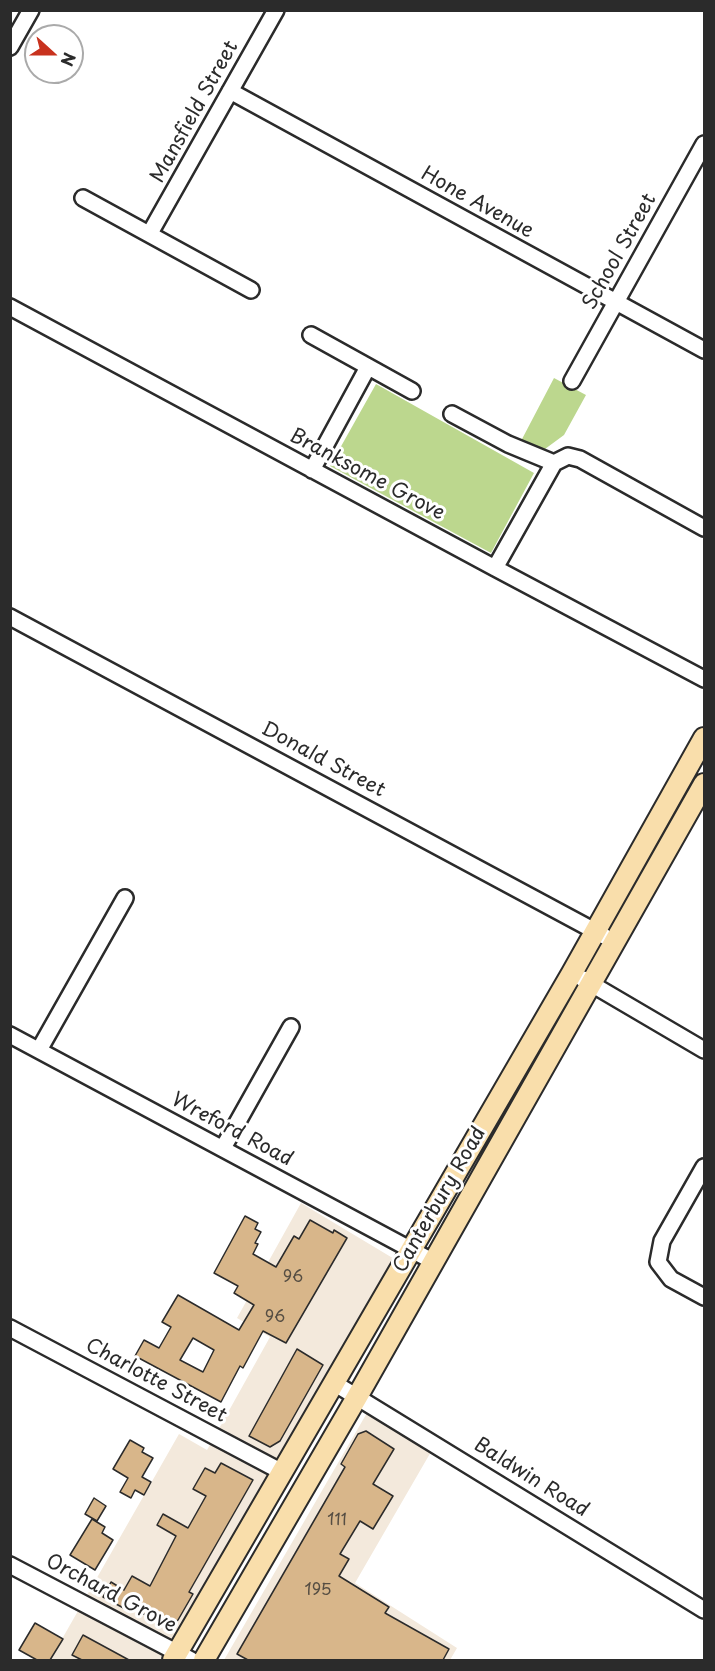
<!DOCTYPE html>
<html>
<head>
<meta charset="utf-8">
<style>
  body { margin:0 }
  #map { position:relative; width:715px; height:1671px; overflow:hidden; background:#fff; font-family:"Playpen Sans",sans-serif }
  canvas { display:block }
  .frame { position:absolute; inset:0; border:12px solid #2b2b2b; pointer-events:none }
  .north { position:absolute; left:24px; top:24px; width:60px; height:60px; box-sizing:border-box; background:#fff; border:2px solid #aaa; border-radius:50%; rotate:111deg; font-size:16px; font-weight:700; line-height:24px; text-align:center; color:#2b2b2b }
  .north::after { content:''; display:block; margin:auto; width:21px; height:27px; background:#c8321e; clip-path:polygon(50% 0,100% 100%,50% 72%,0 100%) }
</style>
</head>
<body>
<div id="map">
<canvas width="715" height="1671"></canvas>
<div class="frame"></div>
<div class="north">N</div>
</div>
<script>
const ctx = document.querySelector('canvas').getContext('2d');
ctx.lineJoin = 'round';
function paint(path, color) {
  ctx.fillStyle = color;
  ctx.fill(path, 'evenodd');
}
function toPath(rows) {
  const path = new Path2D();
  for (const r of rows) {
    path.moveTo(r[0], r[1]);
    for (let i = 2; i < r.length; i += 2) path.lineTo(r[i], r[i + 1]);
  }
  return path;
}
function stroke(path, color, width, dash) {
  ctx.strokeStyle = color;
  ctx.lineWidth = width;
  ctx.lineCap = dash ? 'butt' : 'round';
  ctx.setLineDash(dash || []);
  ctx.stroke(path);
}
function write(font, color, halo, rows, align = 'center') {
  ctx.font = font + ' "Playpen Sans",sans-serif';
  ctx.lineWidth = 6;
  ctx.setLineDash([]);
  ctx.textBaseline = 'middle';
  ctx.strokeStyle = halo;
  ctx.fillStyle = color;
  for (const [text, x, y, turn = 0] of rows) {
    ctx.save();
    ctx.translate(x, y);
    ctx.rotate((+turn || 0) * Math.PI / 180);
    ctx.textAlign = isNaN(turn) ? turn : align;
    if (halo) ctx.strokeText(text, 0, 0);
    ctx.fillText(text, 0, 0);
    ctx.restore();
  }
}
const built = toPath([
  [301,1203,396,1260,160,1660,50,1660,179,1434,207,1450,270,1337,237,1318],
  [375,1399,439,1438,355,1583,457,1648,450,1660,224,1660]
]);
const green = toPath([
  [554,378,586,395,564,435,545,449,521,441],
  [376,384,534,473,491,553,330,466]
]);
const building = toPath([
  [245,1216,258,1223,255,1229,261,1232,255,1243,258,1244,253,1254,276,1267,294,1236,299,1239,310,1220,333,1233,334,1230,347,1238,286,1343,263,1331,243,1368,240,1366,221,1402,135,1356,144,1340,159,1348,171,1327,162,1322,178,1295,239,1330,254,1305,234,1293,238,1286,214,1273,245,1216],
  [193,1338,214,1350,203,1372,180,1360,193,1338],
  [297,1349,323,1365,280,1441,270,1447,249,1436,297,1349],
  [366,1431,394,1449,373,1484,393,1496,373,1529,360,1521,340,1554,349,1559,339,1576,389,1607,385,1613,449,1649,443,1660,248,1660,237,1654,345,1467,341,1464,358,1434,366,1431],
  [130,1440,144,1448,142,1452,153,1458,142,1477,151,1482,144,1495,135,1490,131,1498,120,1492,128,1478,113,1469,130,1440],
  [221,1463,253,1480,189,1592,193,1594,178,1620,169,1628,133,1608,131,1612,103,1597,111,1582,124,1590,132,1576,150,1586,176,1536,157,1525,163,1514,188,1528,206,1496,193,1489,205,1468,215,1473,221,1463],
  [94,1498,106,1506,97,1521,85,1514,94,1498],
  [92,1519,105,1527,102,1533,113,1540,95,1570,70,1555,92,1519],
  [35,1623,63,1639,50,1660,37,1660,19,1650,35,1623],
  [83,1635,129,1660,82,1660,72,1655,83,1635]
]);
const minor = toPath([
  [10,47,31,10],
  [230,91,704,350],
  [83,198,251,290],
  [150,233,276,10],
  [10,307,495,568,704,679],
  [311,335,412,391],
  [572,381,704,144],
  [452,414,508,444,554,463],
  [312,470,368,367],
  [495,568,554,463,568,456,580,459,704,528],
  [10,617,604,936],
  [583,979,704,1050],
  [10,1035,434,1262],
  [39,1050,125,898],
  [223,1148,291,1027],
  [704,1167,662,1241,658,1262,671,1279,704,1297],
  [10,1328,282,1472],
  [334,1383,704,1610],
  [10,1565,191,1660]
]);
const major = toPath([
  [173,1660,572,973,704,738],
  [204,1660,357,1397,704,784]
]);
const numberNames = [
  ["96",293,1278],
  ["96",275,1318],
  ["111",337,1521],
  ["195",318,1591]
];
const streetNames = [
  ["Mansfield Street",195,112,-61],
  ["Hone Avenue",477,203,29],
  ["School Street",620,252,-61],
  ["Branksome Grove",367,475,28],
  ["Donald Street",323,760,28],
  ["Wreford Road",232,1130,28],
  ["Canterbury Road",440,1200,-60],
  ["Charlotte Street",156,1381,28],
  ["Baldwin Road",531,1478,32],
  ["Orchard Grove",111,1594,28]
];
paint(built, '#f3e9dc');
paint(green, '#bcd78e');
paint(building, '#d8b68a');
stroke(building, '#2b2b2b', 1.5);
stroke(minor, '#2b2b2b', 20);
stroke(major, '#2b2b2b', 24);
stroke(minor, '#fff', 15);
stroke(major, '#f9deab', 20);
write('16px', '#564e43', null, numberNames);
write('20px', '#2b2b2b', '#fff', streetNames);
</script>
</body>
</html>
